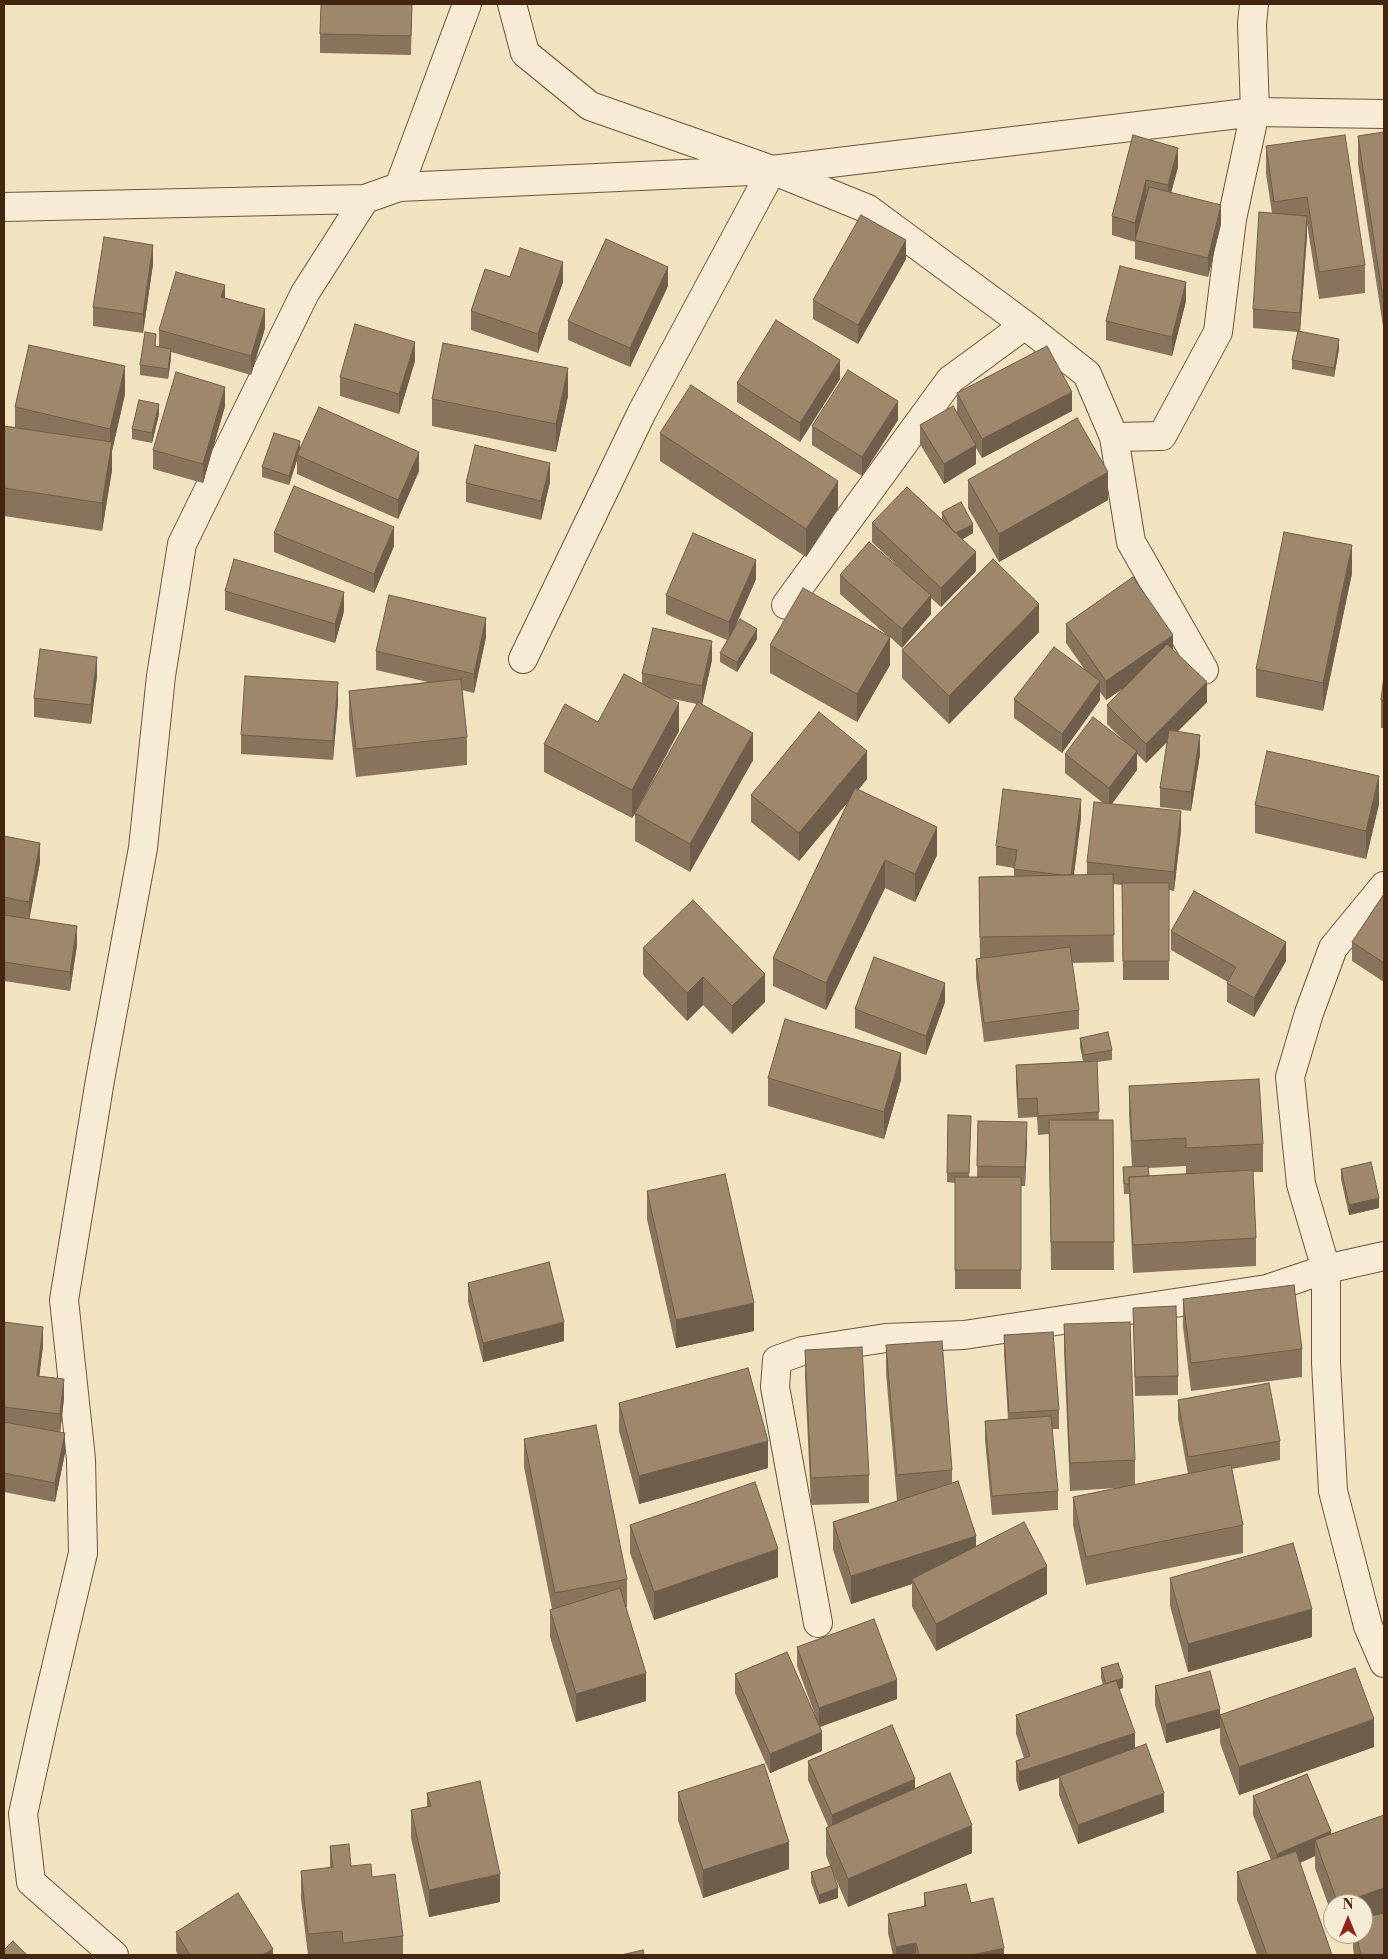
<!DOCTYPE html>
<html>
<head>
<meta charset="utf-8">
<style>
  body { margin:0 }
  #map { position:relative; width:1388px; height:1959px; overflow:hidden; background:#f1e2c0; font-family:"Libre Bodoni",serif }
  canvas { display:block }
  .frame { position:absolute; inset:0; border:5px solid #44250f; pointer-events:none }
  .north { position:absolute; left:1323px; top:1894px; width:50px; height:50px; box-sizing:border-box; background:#f6ecd6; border:1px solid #af9c86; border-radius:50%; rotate:0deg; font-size:14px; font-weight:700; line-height:20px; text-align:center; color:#44250f }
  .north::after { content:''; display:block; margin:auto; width:18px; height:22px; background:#8f2418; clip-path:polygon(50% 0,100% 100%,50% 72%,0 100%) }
</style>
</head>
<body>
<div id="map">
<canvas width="1388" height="1959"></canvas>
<div class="frame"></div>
<div class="north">N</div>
</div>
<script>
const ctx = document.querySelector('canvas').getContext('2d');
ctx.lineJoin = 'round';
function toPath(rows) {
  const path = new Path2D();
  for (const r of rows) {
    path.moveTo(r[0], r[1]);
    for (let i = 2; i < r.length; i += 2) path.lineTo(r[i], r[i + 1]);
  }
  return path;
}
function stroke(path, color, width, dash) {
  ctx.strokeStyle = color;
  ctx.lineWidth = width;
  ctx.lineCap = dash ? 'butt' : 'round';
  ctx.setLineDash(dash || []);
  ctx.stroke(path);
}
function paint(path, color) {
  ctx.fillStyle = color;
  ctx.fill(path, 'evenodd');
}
const street = toPath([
  [512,4,525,53,590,106,772,170,868,209,1025,325,1087,374,1114,437,1131,542,1204,670],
  [399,187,467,4],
  [4,207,365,199,399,187,772,170,1255,112,1384,114],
  [1114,437,1162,436,1218,332,1232,219,1255,112,1252,24,1254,4],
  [786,605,950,380,1025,325],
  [523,659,642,412,772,170],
  [1384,886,1333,948,1309,1013,1290,1077,1301,1184,1326,1269,1326,1363,1333,1491,1368,1626,1384,1663],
  [818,1623,775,1387,777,1360,802,1351,886,1338,964,1335,1267,1289,1326,1269,1384,1256],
  [114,1955,31,1882,23,1814,43,1723,83,1553,81,1459,64,1300,100,1080,143,848,161,676,182,544,305,293,365,199]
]);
const wall = toPath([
  [412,4,411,55,320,53,320,34],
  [1384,132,1384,326,1383,326,1358,164,1358,136],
  [1133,135,1178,167,1171,193,1221,224,1208,277,1135,259,1135,240,1137,232,1135,242,1112,235,1112,216],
  [1266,146,1365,265,1365,293,1319,299,1307,224,1307,235,1300,332,1339,349,1334,377,1292,369,1292,360,1298,332,1253,328,1253,309,1272,213,1266,174],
  [906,259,858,344,813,319,813,300],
  [153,264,143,333,93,326,93,307],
  [510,277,563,282,538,353,471,330,471,311],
  [668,286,630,367,568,340,568,321],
  [225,298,265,328,251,375,171,352,171,358,168,379,140,375,140,365,156,344,156,346,159,347,159,330],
  [1186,301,1172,356,1106,340,1106,321],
  [415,361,399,414,340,396,340,377],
  [840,379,800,442,737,402,737,383],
  [957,393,1072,411,982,458,976,448,976,464,944,484,920,444,920,425,957,412],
  [125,394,112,451,112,470,102,531,4,516,4,426,15,427,15,407],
  [568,396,556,452,432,426,432,399],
  [225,406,203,483,153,469,153,450],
  [159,414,152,443,132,439,132,429],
  [898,420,862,476,812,445,812,426],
  [660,433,838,509,806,557,660,461],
  [300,448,419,471,398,519,297,474,297,460,289,485,262,477,262,467],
  [968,480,1108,500,999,562,968,508],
  [550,482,541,520,466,502,466,483],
  [942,512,973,533,962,539,976,571,941,607,931,598,931,614,902,648,890,637,890,665,857,722,770,673,770,645,889,637,840,594,840,575,902,570,872,542,872,523,942,521],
  [274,533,394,546,374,593,274,552],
  [1352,573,1323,711,1256,697,1256,669],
  [756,579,732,633,757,639,737,672,720,662,720,653,727,640,666,614,666,595],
  [225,591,344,611,335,643,225,610],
  [1066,624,1173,650,1207,702,1178,731,1200,754,1191,811,1160,807,1160,788,1167,742,1146,763,1137,754,1137,770,1112,804,1181,830,1174,891,1169,890,1169,980,1123,980,1122,885,1113,884,1114,962,1072,963,1079,1010,1079,1029,984,1042,976,978,976,959,980,958,979,877,1014,876,1014,868,996,865,996,846,1081,818,1074,875,1087,875,1087,862,1103,803,1065,773,1065,754,1125,742,1107,724,1107,705,1124,688,1106,700,1100,692,1100,700,1062,753,1014,718,1014,699,1085,670,1066,643],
  [1039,632,949,724,902,678,902,650],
  [486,637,474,693,462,690,467,737,467,765,356,777,349,719,349,691,428,682,376,670,376,651],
  [712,660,702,704,753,760,690,872,635,841,635,814,632,818,544,772,544,744,598,722,642,684,642,673],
  [668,698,697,704,639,806,679,731],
  [97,676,91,724,34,717,34,698],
  [1384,676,1384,728,1381,728,1381,700],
  [338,702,333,760,241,754,241,735],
  [867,779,858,790,937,855,915,902,885,888,826,1010,773,986,773,958,848,802,799,861,751,822,751,795],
  [1379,804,1366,859,1255,833,1255,805],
  [4,836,40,862,29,919,77,945,70,991,4,981],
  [1384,894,1384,982,1352,961,1352,942],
  [1171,931,1286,961,1254,1017,1227,1002,1227,983,1228,982,1171,950],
  [643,948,765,1002,732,1034,703,1005,687,1021,643,975],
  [945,1002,926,1055,855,1028,855,1009],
  [1080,1038,1112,1050,1112,1060,1097,1062,1099,1120,1113,1120,1114,1270,1051,1270,1049,1134,1038,1135,1037,1117,1018,1118,1016,1084,1016,1065,1083,1061,1080,1047],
  [768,1078,901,1080,884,1139,768,1106],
  [1129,1086,1263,1144,1263,1172,1253,1172,1256,1238,1256,1266,1133,1273,1129,1194,1124,1194,1123,1167,1132,1167,1129,1114],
  [1186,1166,1186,1174,1149,1176,1148,1168],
  [948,1115,971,1125,969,1177,977,1177,978,1121,1027,1141,1025,1186,1021,1186,1021,1289,955,1289,955,1183,947,1182],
  [1341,1169,1379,1208,1349,1215,1341,1179],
  [647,1191,754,1331,676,1348,647,1219],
  [468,1283,564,1341,483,1362,468,1302],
  [1183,1299,1302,1349,1302,1377,1191,1391,1183,1327],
  [1133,1308,1178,1376,1178,1395,1135,1396],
  [4,1322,43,1346,39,1376,64,1398,60,1433,65,1453,55,1502,4,1492],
  [1064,1324,1135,1460,1135,1485,1188,1474,1178,1419,1178,1400,1280,1441,1280,1460,1232,1469,1243,1525,1243,1553,1086,1585,1073,1525,1073,1497,1117,1488,1070,1491,1064,1352],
  [1004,1335,1059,1410,1059,1429,1052,1429,1058,1491,1058,1510,992,1515,985,1440,985,1421,1008,1419,1004,1354],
  [886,1345,952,1470,952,1483,976,1546,1047,1594,936,1651,912,1607,912,1584,851,1604,833,1550,833,1522,897,1501,886,1373],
  [805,1350,869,1475,869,1503,811,1505,805,1378],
  [619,1403,768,1468,639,1504,619,1431],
  [524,1439,627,1579,627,1607,626,1607,646,1701,576,1722,550,1637,550,1610,552,1609,524,1467],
  [630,1525,778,1577,654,1620,630,1553],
  [1170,1578,1312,1637,1188,1672,1170,1606],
  [797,1647,897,1699,820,1727,822,1751,770,1773,735,1693,735,1674,815,1715,797,1666],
  [1101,1668,1123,1688,1119,1689,1135,1748,1164,1812,1078,1844,1059,1795,1059,1778,1019,1791,1016,1780,1016,1761,1024,1758,1016,1734,1016,1715,1103,1685,1101,1678],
  [1155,1686,1220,1715,1374,1747,1239,1795,1220,1743,1220,1728,1166,1743,1155,1705],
  [808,1761,915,1788,972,1853,848,1907,831,1868,838,1898,819,1904,811,1882,811,1872,830,1866,826,1855,826,1828,828,1826,808,1780],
  [1307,1774,1331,1831,1331,1834,1384,1815,1384,1955,1354,1955,1353,1948,1353,1934,1363,1934,1363,1904,1333,1904,1333,1918,1315,1868,1315,1856,1300,1863,1332,1955,1257,1955,1237,1900,1237,1872,1271,1860,1253,1815,1253,1796],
  [678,1792,789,1869,703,1898,678,1820],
  [427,1793,500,1902,429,1917,411,1838,411,1810,427,1807],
  [330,1846,351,1866,372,1877,403,1936,403,1955,308,1955,301,1899,301,1871,330,1868],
  [924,1893,971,1903,1004,1955,893,1955,888,1933,888,1914,924,1906],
  [176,1932,273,1955,178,1955,176,1951]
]);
const shadedWall = toPath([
  [1178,148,1178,167,1168,204,1168,185],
  [1146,180,1146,199,1135,242,1135,223],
  [1221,205,1221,224,1208,277,1208,258],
  [1307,216,1307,235,1300,332,1300,313],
  [906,240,906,259,858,344,858,325],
  [153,245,153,264,143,333,143,314],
  [563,262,563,282,538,353,538,334],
  [668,267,668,286,630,367,630,348],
  [1186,282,1186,301,1172,356,1172,337],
  [225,285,225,304,221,297],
  [265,309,265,328,251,375,251,356],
  [1339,339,1339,349,1334,377,1334,368],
  [415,342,415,361,399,414,399,394],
  [171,349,171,358,168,379,168,369],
  [840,360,840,379,800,442,800,423],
  [125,366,125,394,112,451,112,470,102,531,102,503,110,450,110,429],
  [568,368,568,396,556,452,556,424],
  [225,387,225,406,203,483,203,464],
  [1072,392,1072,411,982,458,982,439],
  [898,401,898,420,862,476,862,457],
  [159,404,159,414,152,443,152,433],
  [300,441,300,451,297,455,297,460,289,485,289,476],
  [976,445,976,464,944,484,944,464],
  [419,452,419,471,398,519,398,500],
  [550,463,550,482,541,520,541,501],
  [1108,472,1108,500,999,562,999,534],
  [838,481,838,509,806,557,806,529],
  [973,524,973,533,955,544,955,534],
  [394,527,394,546,374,593,374,574],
  [1352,545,1352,573,1323,711,1323,683],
  [976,552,976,571,941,607,941,588],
  [756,560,756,579,729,641,729,622],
  [344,592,344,611,335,643,335,624],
  [931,595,931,614,902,648,902,629],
  [1039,604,1039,632,949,724,949,696],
  [486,618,486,637,474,693,474,674],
  [757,629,757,639,737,672,737,662],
  [1173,635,1173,654,1106,700,1106,681],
  [890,637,890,665,857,722,857,694],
  [712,641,712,660,702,705,702,686],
  [97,657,97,676,91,724,91,705],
  [1100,681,1100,700,1062,753,1062,734],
  [338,682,338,702,333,760,333,741],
  [1207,682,1207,702,1146,763,1146,744],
  [679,703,679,731,632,818,632,790],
  [753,733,753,760,690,872,690,844],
  [1200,735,1200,754,1191,811,1191,792],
  [867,751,867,779,799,861,799,833],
  [1137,751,1137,770,1109,807,1109,788],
  [1379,776,1379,804,1366,859,1366,831],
  [1081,799,1081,818,1071,896,1071,877],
  [1181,811,1181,830,1174,891,1174,872],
  [937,827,937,855,915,902,915,874],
  [40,843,40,862,29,921,29,902],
  [885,860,885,888,826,1010,826,983],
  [77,926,77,945,70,991,70,972],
  [1286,942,1286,961,1254,1017,1254,998],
  [765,974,765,1002,732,1034,732,1006],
  [703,977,703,1005,687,1021,687,993],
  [945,983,945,1002,926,1055,926,1036],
  [901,1053,901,1080,884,1139,884,1112],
  [1027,1122,1027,1141,1025,1186,1025,1167],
  [1379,1198,1379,1208,1349,1215,1349,1205],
  [754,1303,754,1331,676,1348,676,1320],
  [564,1322,564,1341,483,1362,483,1343],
  [43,1327,43,1346,37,1395,37,1376],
  [64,1379,64,1398,60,1433,60,1414],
  [65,1433,65,1453,55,1502,55,1483],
  [768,1441,768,1468,639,1504,639,1476],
  [976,1536,976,1564,912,1579,912,1584,851,1604,851,1576],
  [778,1549,778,1577,654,1620,654,1592],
  [1047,1566,1047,1594,936,1651,936,1624],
  [1312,1609,1312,1637,1188,1672,1188,1644],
  [646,1673,646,1701,576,1722,576,1694],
  [1123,1678,1123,1688,1106,1693,1106,1684],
  [897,1680,897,1699,819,1727,819,1708],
  [1220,1709,1220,1728,1166,1743,1166,1724],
  [1374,1719,1374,1747,1239,1795,1239,1767],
  [822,1732,822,1751,770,1773,770,1754],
  [1135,1733,1135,1752,1019,1791,1019,1772],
  [915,1779,915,1798,832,1834,832,1815],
  [1164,1793,1164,1812,1078,1844,1078,1825],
  [972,1825,972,1853,848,1907,848,1879],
  [1331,1831,1331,1850,1315,1840,1315,1856,1277,1873,1277,1854],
  [789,1842,789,1869,703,1898,703,1870],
  [500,1874,500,1902,429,1917,429,1890],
  [838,1888,838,1898,819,1904,819,1895],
  [1384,1888,1384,1916,1363,1923,1363,1904,1339,1904],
  [916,1943,916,1955,896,1955,896,1947],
  [1004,1948,1004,1955,972,1955],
  [273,1949,273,1955,262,1955]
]);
const building = toPath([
  [321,4,412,4,411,36,320,34,321,4],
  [1384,132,1384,298,1383,299,1358,136,1384,132],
  [1133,135,1178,148,1168,185,1146,180,1135,223,1112,216,1133,135],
  [1345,135,1365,265,1319,272,1307,197,1274,202,1266,146,1345,135],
  [1149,187,1221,205,1208,258,1135,240,1149,187],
  [1259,212,1307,216,1300,313,1253,309,1259,212],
  [861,215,906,240,858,325,813,300,861,215],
  [104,237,153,245,143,314,93,307,104,237],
  [606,239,668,267,630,348,568,321,606,239],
  [520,248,563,262,538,334,471,311,485,269,510,277,520,248],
  [1120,266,1186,282,1172,337,1106,321,1120,266],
  [176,272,225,285,221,297,265,309,251,356,159,330,176,272],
  [776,320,840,360,800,423,737,383,776,320],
  [355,324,415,342,399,394,340,377,355,324],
  [1298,331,1339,339,1334,368,1292,360,1298,331],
  [145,332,156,334,155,346,171,349,168,369,140,365,145,332],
  [443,343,568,368,556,424,432,399,443,343],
  [29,345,125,366,110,429,15,407,29,345],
  [1047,346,1072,392,982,439,957,393,1047,346],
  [848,370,898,401,862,457,812,426,848,370],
  [176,372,225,387,203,464,153,450,176,372],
  [691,385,838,481,806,529,660,433,691,385],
  [139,400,159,404,152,433,132,429,139,400],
  [953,406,976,445,944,464,920,425,953,406],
  [319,407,419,452,398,500,297,455,319,407],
  [1077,418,1108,472,999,534,968,480,1077,418],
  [4,426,112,442,102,503,4,488,4,426],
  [274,433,300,441,289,476,262,467,274,433],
  [475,445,550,463,541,501,466,483,475,445],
  [294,486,394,527,374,574,274,533,294,486],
  [907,487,976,552,941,588,872,523,907,487],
  [961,502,973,524,956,533,952,530,942,512,961,502],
  [1284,532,1352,545,1323,683,1256,669,1284,532],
  [693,533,756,560,729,622,666,595,693,533],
  [869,542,931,595,902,629,840,575,869,542],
  [234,559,344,592,335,624,225,591,234,559],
  [993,559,1039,604,949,696,902,650,993,559],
  [1133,577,1173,635,1106,681,1066,624,1133,577],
  [803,588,890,637,857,694,770,645,803,588],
  [389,595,486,618,474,674,376,651,389,595],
  [740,619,757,629,737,662,720,653,740,619],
  [653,628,712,641,702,686,642,673,653,628],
  [1167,644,1207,682,1146,744,1107,705,1167,644],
  [1054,647,1100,681,1062,734,1014,699,1054,647],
  [40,649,97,657,91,705,34,698,40,649],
  [624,674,679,703,632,790,544,744,565,704,598,722,624,674],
  [245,676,338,682,333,741,241,735,245,676],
  [1384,676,1384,701,1381,700,1384,676],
  [461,679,467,737,356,749,349,691,461,679],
  [698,702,753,733,690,844,635,813,698,702],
  [819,712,867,751,799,833,751,795,819,712],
  [1093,717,1137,751,1109,788,1065,754,1093,717],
  [1169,730,1200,735,1191,792,1160,788,1169,730],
  [1267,751,1379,776,1366,831,1255,805,1267,751],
  [855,788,937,827,915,874,885,860,826,983,773,958,855,788],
  [1003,789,1081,799,1071,875,1062,875,1014,869,1017,850,996,846,1003,789],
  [1094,802,1181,811,1174,872,1087,862,1094,802],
  [4,836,40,843,29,902,4,897,4,836],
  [1113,874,1114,935,980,937,979,877,1113,874],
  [1122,883,1169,883,1169,961,1123,961,1122,883],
  [1194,891,1286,942,1254,998,1227,983,1236,967,1171,931,1194,891],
  [1384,894,1384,963,1352,942,1384,894],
  [693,900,765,974,732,1006,703,977,687,993,643,948,693,900],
  [4,915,77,926,70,972,4,962,4,915],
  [1070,947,1079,1010,984,1023,976,959,1070,947],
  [874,957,945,983,926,1036,855,1009,874,957],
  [785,1019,901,1053,884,1112,768,1078,785,1019],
  [1108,1032,1112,1050,1084,1055,1080,1038,1108,1032],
  [1097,1061,1099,1112,1038,1116,1037,1098,1018,1099,1016,1065,1097,1061],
  [1259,1079,1263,1144,1186,1148,1186,1138,1132,1141,1129,1086,1259,1079],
  [948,1115,971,1116,969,1173,947,1173,948,1115],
  [1049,1120,1113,1120,1114,1242,1051,1242,1049,1120],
  [978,1121,1027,1122,1025,1167,977,1166,978,1121],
  [1371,1162,1379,1198,1349,1205,1341,1169,1371,1162],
  [1148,1166,1149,1176,1129,1177,1129,1184,1124,1184,1123,1167,1148,1166],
  [1253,1170,1256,1238,1133,1245,1129,1177,1253,1170],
  [725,1174,754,1303,676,1320,647,1191,725,1174],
  [955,1177,1021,1177,1021,1270,955,1270,955,1177],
  [549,1262,564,1322,483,1343,468,1283,549,1262],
  [1294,1285,1302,1349,1191,1363,1183,1299,1294,1285],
  [1176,1306,1178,1376,1135,1377,1133,1308,1176,1306],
  [4,1322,43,1327,37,1376,64,1379,60,1414,4,1407,4,1322],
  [1130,1322,1135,1460,1070,1463,1064,1324,1130,1322],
  [1053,1332,1059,1410,1009,1413,1004,1335,1053,1332],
  [942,1341,952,1470,897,1475,886,1345,942,1341],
  [862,1347,869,1475,811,1478,805,1350,862,1347],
  [748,1368,768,1441,639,1476,619,1403,748,1368],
  [1269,1383,1280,1441,1188,1457,1178,1400,1269,1383],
  [1051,1416,1058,1491,992,1496,985,1421,1051,1416],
  [4,1422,65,1433,55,1483,4,1473,4,1422],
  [596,1425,627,1579,555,1593,524,1439,596,1425],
  [1231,1465,1243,1525,1086,1557,1073,1497,1231,1465],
  [958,1481,976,1536,851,1576,833,1522,958,1481],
  [755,1482,778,1549,654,1592,630,1525,755,1482],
  [1024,1522,1047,1566,936,1624,912,1579,1024,1522],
  [1293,1543,1312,1609,1188,1644,1170,1578,1293,1543],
  [620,1588,646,1673,576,1694,550,1610,620,1588],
  [874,1619,897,1680,819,1708,797,1647,874,1619],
  [787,1652,822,1732,770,1754,735,1674,787,1652],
  [1118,1663,1123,1678,1106,1684,1101,1668,1118,1663],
  [1355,1668,1374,1719,1239,1767,1220,1715,1355,1668],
  [1210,1671,1220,1709,1166,1724,1155,1686,1210,1671],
  [1116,1680,1135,1733,1019,1772,1016,1761,1030,1756,1016,1715,1116,1680],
  [892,1725,915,1779,832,1815,808,1761,892,1725],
  [1146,1744,1164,1793,1078,1825,1059,1776,1146,1744],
  [764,1764,789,1842,703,1870,678,1792,764,1764],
  [950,1773,972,1825,848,1879,826,1828,950,1773],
  [1307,1774,1331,1831,1277,1854,1253,1796,1307,1774],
  [480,1781,500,1874,429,1890,411,1810,431,1806,427,1793,480,1781],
  [1384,1815,1384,1888,1338,1904,1315,1840,1384,1815],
  [349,1844,351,1866,371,1864,372,1877,395,1874,403,1936,343,1943,342,1931,308,1934,301,1871,333,1867,330,1846,349,1844],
  [1296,1851,1332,1955,1267,1955,1237,1872,1296,1851],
  [831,1866,838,1888,819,1895,811,1872,831,1866],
  [966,1884,971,1903,993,1898,1004,1948,972,1955,919,1955,916,1943,896,1947,888,1914,926,1906,924,1893,966,1884],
  [238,1893,273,1949,262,1955,208,1955,207,1954,206,1955,190,1955,176,1932,238,1893],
  [1384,1913,1384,1955,1361,1955,1356,1934,1363,1934,1363,1918,1384,1913],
  [13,1941,27,1955,4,1955,4,1950,13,1941],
  [643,1950,644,1955,621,1955,643,1950]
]);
stroke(street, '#6f543b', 30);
stroke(street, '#f6ecd6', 28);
paint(wall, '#88745c');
paint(shadedWall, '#6f5e4b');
paint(building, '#9e876b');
stroke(building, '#6f5e4b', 1);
</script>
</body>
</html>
